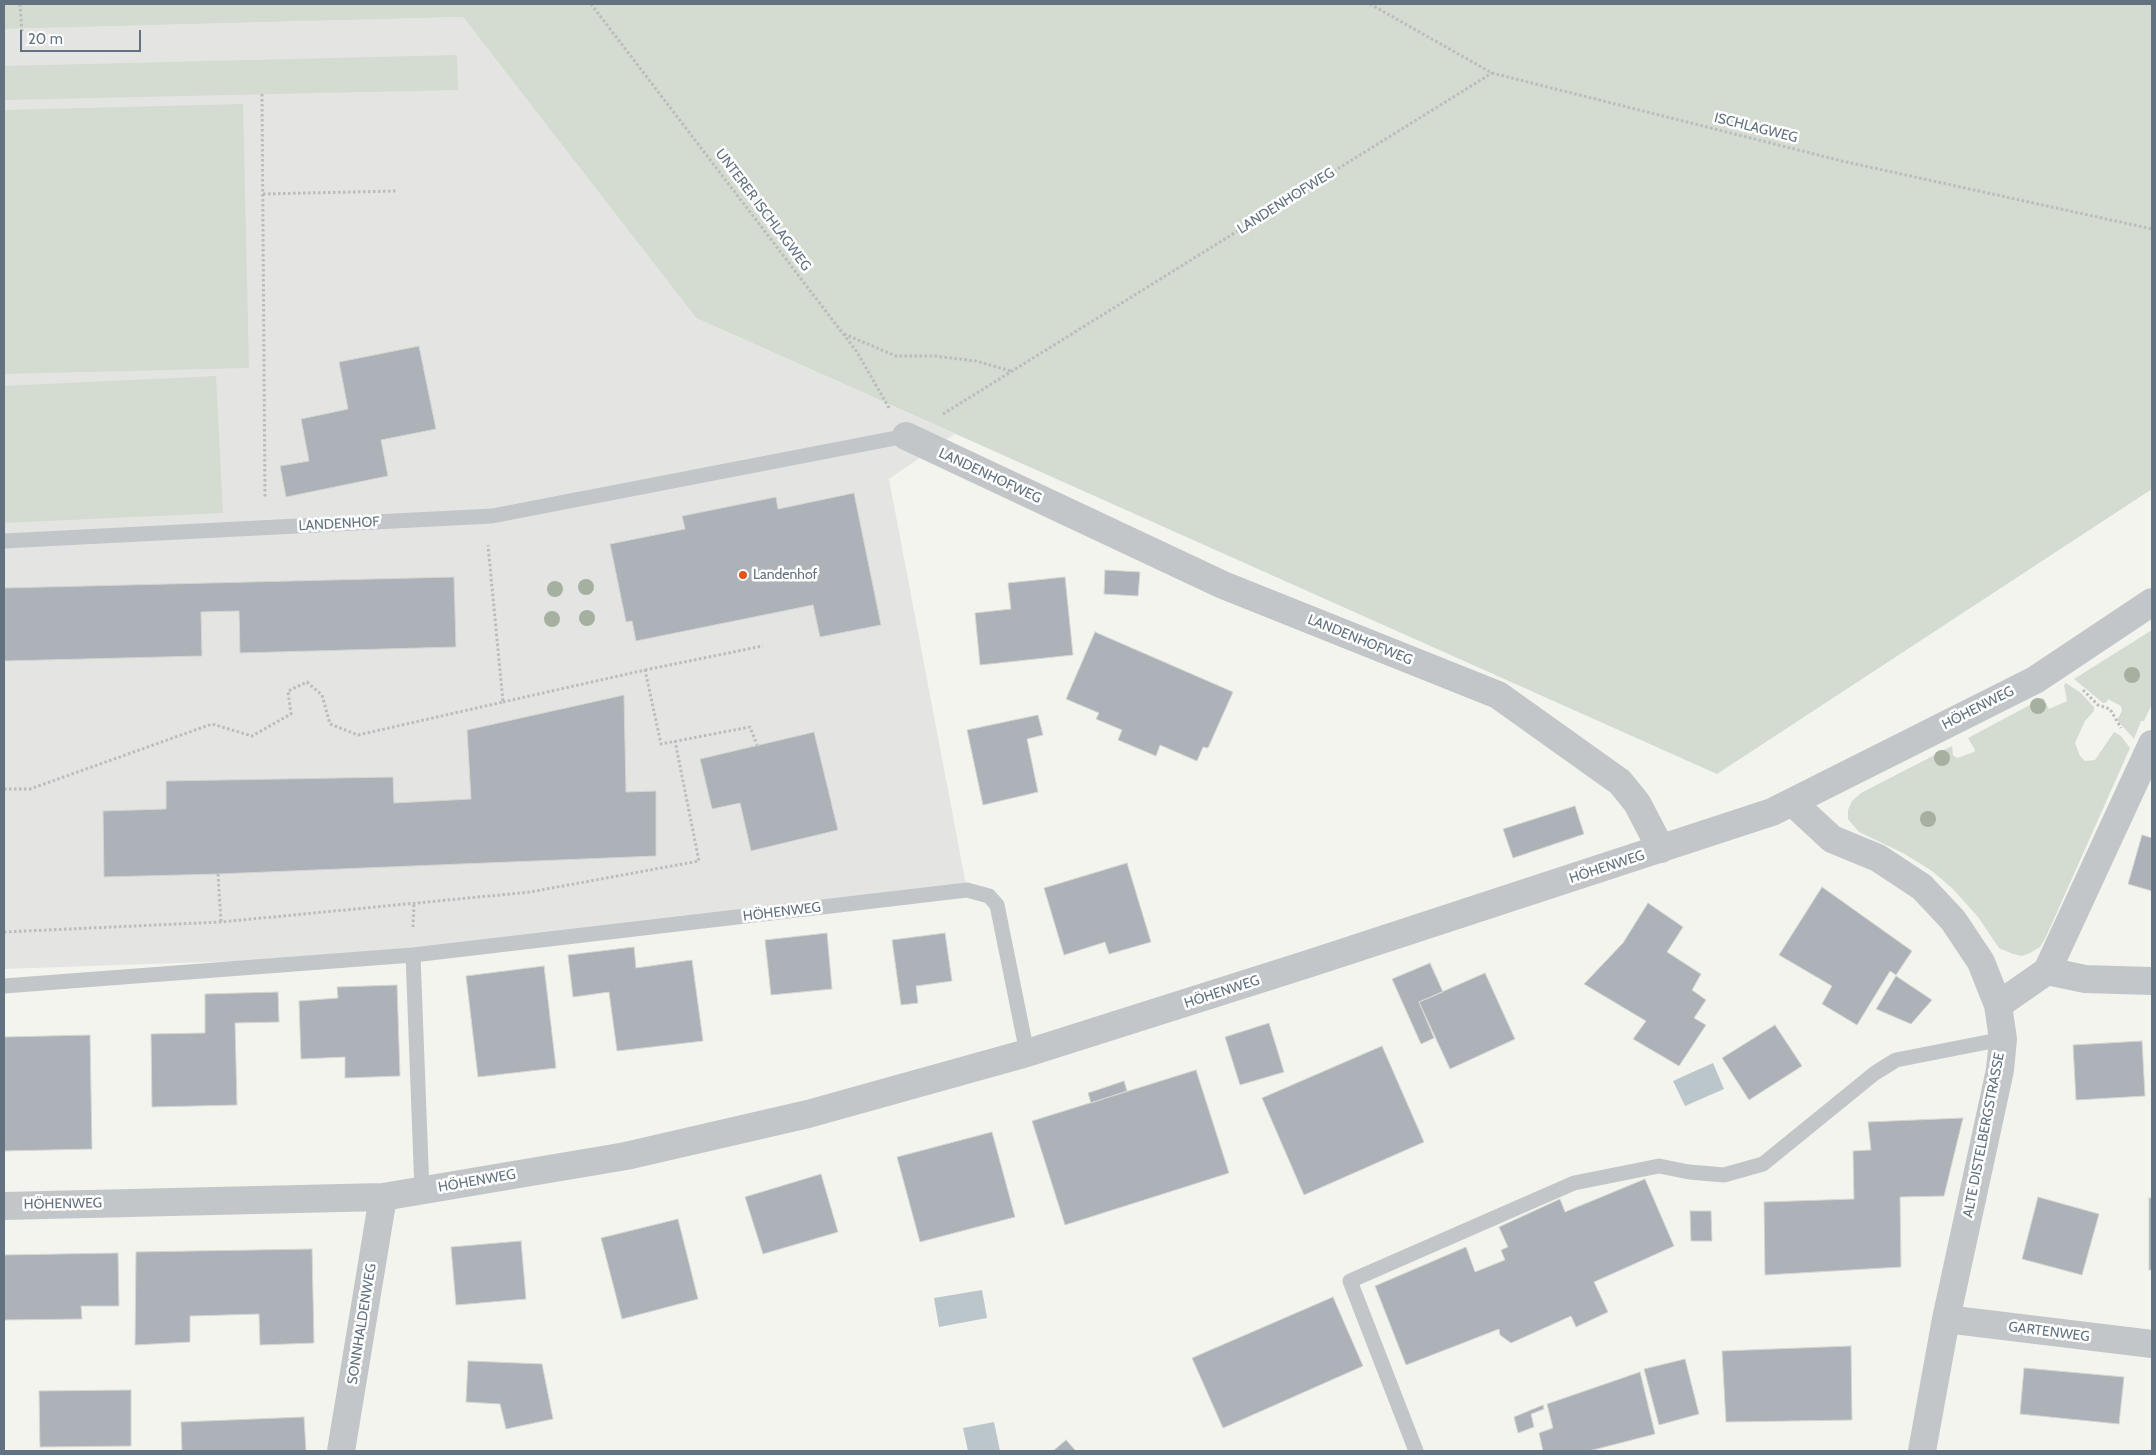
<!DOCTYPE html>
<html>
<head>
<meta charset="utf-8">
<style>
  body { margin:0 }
  #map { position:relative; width:2156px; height:1455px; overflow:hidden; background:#f4f4ef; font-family:Cabin,sans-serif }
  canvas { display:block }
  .frame { position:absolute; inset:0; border:5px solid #627281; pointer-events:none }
  .scale { position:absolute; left:20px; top:30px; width:121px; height:22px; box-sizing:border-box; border:2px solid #627281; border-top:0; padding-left:6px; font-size:15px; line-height:18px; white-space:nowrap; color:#627281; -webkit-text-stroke:4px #fff; paint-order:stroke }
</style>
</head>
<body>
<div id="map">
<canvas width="2156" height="1455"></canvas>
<div class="frame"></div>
<div class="scale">20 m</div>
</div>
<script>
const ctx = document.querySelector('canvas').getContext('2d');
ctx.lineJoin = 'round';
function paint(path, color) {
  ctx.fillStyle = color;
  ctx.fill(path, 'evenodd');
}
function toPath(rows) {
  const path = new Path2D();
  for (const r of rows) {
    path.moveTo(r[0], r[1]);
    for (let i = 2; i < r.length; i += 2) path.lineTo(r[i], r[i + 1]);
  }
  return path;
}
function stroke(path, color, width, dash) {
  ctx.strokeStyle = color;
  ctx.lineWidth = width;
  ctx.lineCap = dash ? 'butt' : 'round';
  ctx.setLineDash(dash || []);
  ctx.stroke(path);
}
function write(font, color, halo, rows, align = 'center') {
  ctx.font = font + ' Cabin,sans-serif';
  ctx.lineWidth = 5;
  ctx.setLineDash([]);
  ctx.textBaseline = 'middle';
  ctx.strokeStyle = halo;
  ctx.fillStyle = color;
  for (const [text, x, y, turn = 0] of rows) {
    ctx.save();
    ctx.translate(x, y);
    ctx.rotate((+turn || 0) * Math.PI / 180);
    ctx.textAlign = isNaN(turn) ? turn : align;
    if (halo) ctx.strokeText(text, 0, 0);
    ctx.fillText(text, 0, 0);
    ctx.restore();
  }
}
const built = toPath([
  [463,17,696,318,955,434,889,479,967,890,413,955,4,969,4,29]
]);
const green = toPath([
  [4,4,2152,4,2152,489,1717,774,696,318,463,17,4,29],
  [457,55,458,90,4,100,4,66],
  [243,104,249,368,4,374,4,110],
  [216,376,223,513,4,523,4,386],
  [2152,630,2152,704,2144,721,2141,721,2134,739,2117,720,2122,711,2121,706,2108,699,2107,702,2103,703,2074,679],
  [2066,683,2081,693,2094,707,2094,711,2085,721,2075,743,2080,756,2085,761,2095,760,2114,732,2121,736,2130,748,2045,939,2040,947,2030,953,2022,956,2013,954,1999,948,1978,917,1953,889,1932,871,1903,853,1859,832,1848,819,1848,810,1852,801,1861,793,1952,746,1953,755,1957,758,1974,752,1975,750,1968,738,2043,698,2049,709,2067,701,2064,685]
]);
const water = toPath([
  [1713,1063,1724,1089,1685,1106,1673,1081],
  [982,1290,987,1318,939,1327,934,1298],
  [994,1422,1000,1451,968,1451,963,1428]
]);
const building = toPath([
  [419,346,436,429,381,440,388,476,286,497,280,466,309,461,301,419,348,409,339,362,419,346],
  [854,493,881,625,820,637,813,605,636,641,632,621,626,622,610,544,685,529,682,516,776,497,778,509,854,493],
  [1105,570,1140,572,1138,596,1104,594,1105,570],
  [454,577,456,647,240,653,239,611,201,612,202,656,4,661,4,588,454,577],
  [1065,577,1073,655,980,665,975,613,1011,609,1008,583,1065,577],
  [1095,632,1233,692,1208,748,1203,747,1197,761,1160,745,1156,756,1118,740,1122,730,1096,719,1099,713,1066,699,1095,632],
  [624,695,626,792,656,791,656,856,218,874,104,877,103,811,166,809,166,781,393,777,394,803,471,799,467,730,624,695],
  [1038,715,1043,735,1027,739,1038,792,983,805,967,730,1038,715],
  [814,732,838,830,751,851,740,803,712,809,700,759,814,732],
  [1575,806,1584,834,1513,858,1503,829,1575,806],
  [2142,835,2152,838,2152,891,2128,884,2142,835],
  [1127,863,1151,942,1109,954,1105,942,1064,955,1044,888,1127,863],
  [1822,887,1912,951,1896,975,1890,971,1857,1025,1822,1004,1832,986,1779,955,1822,887],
  [1648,903,1683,927,1667,952,1701,974,1692,990,1706,1000,1694,1018,1706,1025,1679,1066,1633,1039,1646,1021,1584,984,1623,943,1648,903],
  [827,933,832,989,771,995,765,940,827,933],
  [945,933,952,981,916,986,918,1003,901,1005,892,940,945,933],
  [634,947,636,968,692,960,703,1041,617,1051,609,992,573,997,568,955,634,947],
  [1430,963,1443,992,1419,1002,1434,1038,1421,1044,1392,979,1430,963],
  [544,966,556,1068,478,1077,466,976,544,966],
  [1485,973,1515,1039,1450,1069,1419,1002,1485,973],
  [1896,976,1932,1000,1911,1024,1876,1009,1896,976],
  [397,985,400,1076,345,1078,345,1057,301,1059,299,1001,338,998,337,987,397,985],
  [278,992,279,1022,235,1023,237,1105,152,1107,151,1034,205,1033,205,994,278,992],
  [1269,1023,1284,1072,1240,1085,1225,1037,1269,1023],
  [1775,1025,1802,1066,1749,1100,1722,1058,1775,1025],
  [90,1035,92,1149,4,1151,4,1037,90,1035],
  [2142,1041,2145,1096,2076,1100,2073,1045,2142,1041],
  [1382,1046,1424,1142,1304,1195,1262,1098,1382,1046],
  [1196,1070,1229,1173,1065,1225,1032,1121,1196,1070],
  [1124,1081,1127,1091,1091,1103,1088,1093,1124,1081],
  [1963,1118,1944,1196,1900,1197,1901,1267,1765,1275,1764,1202,1854,1199,1853,1151,1871,1150,1868,1122,1963,1118],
  [992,1132,1015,1217,920,1242,897,1157,992,1132],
  [821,1174,838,1232,763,1254,745,1197,821,1174],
  [1645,1179,1674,1246,1594,1282,1608,1312,1576,1327,1571,1316,1511,1343,1500,1335,1499,1329,1406,1365,1375,1286,1466,1247,1475,1272,1505,1260,1501,1250,1508,1247,1499,1227,1560,1199,1565,1212,1645,1179],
  [2038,1197,2099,1214,2082,1275,2022,1259,2038,1197],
  [2149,1198,2152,1198,2152,1270,2149,1270,2149,1198],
  [1690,1211,1711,1211,1712,1241,1691,1241,1690,1211],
  [678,1219,698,1299,622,1319,601,1238,678,1219],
  [521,1241,526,1299,456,1305,451,1247,521,1241],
  [312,1249,314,1343,260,1345,259,1314,190,1316,190,1342,135,1345,136,1252,312,1249],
  [118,1253,119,1306,81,1306,82,1319,4,1320,4,1255,118,1253],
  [1333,1297,1363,1366,1223,1428,1192,1358,1333,1297],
  [1851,1346,1852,1420,1726,1422,1722,1351,1851,1346],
  [1685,1359,1699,1414,1659,1425,1644,1369,1685,1359],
  [468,1361,542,1364,553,1419,506,1429,500,1404,466,1402,468,1361],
  [2024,1368,2124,1377,2119,1424,2020,1414,2024,1368],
  [1640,1372,1655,1434,1589,1451,1543,1451,1539,1433,1553,1428,1547,1404,1640,1372],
  [131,1390,131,1446,40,1447,39,1391,131,1390],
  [1543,1405,1544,1409,1531,1414,1534,1427,1518,1433,1514,1417,1543,1405],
  [304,1417,306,1451,182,1451,181,1422,304,1417],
  [1066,1440,1076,1451,1053,1451,1066,1440]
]);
const path = toPath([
  [20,4,22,33],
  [591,4,857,352,889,408],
  [1370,4,1492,73,1842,161,2152,229],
  [262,94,265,499],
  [263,194,396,191],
  [844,334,896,356,934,356,976,361,1011,371],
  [943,414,1492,73],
  [645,670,763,646],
  [2083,690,2098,705,2110,709,2121,728],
  [503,702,645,670,661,744,750,727,757,745],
  [4,789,30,789,212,724,252,736,291,714,288,691,307,682,322,695,330,724,358,735,503,702,488,545],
  [218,874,221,922],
  [413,927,414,904],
  [4,932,221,922,530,892,699,861,675,741]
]);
const service = toPath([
  [4,541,492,516,906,436],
  [413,955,422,1191],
  [4,986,413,955,967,890,989,896,997,905,1027,1053],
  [1416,1451,1350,1281,1574,1183,1659,1166,1689,1172,1724,1175,1763,1164,1875,1073,1896,1060,2003,1039]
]);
const minor = toPath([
  [906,436,1223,585,1498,695,1620,782,1637,803,1661,849],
  [1792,802,1832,839,1878,858,1922,887,1953,920,1981,962,1998,1005],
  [2047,971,2085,979,2152,981],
  [4,1206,383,1197,626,1156,808,1114,1027,1053,1311,963,1772,812,2035,680,2152,602],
  [1946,1319,2152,1344],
  [341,1451,383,1197],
  [1922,1451,1946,1319,2000,1070,2003,1039,1998,1005,2047,971,2152,744]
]);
const trees = [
  [586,587],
  [555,589],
  [587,618],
  [552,619],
  [2132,675],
  [2038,706],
  [1942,758],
  [1928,819]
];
const markers = [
  [743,575,5,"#e6541d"]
];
const streetNames = [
  ["ISCHLAGWEG",1756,128,14],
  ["LANDENHOFWEG",1286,201,-32],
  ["UNTERER ISCHLAGWEG",763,210,53],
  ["LANDENHOFWEG",990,476,25],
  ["LANDENHOF",339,524,-3],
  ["LANDENHOFWEG",1360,640,22],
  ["HÖHENWEG",1978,708,-27],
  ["HÖHENWEG",1607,867,-18],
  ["HÖHENWEG",782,912,-7],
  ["HÖHENWEG",1222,992,-18],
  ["ALTE DISTELBERGSTRASSE",1984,1135,-79],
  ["HÖHENWEG",477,1181,-10],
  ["HÖHENWEG",63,1204,-1],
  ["SONNHALDENWEG",362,1324,-81],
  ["GARTENWEG",2049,1332,7]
];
const poiNames = [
  ["Landenhof",753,575]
];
paint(built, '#e4e5e3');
paint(green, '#d4dbd0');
paint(water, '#bbc6cb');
paint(building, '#acb2b8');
stroke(building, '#d5d5d2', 1);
stroke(path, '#babcbe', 3, [2.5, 2.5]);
stroke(service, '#c3c6c9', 15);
stroke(minor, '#c3c6c9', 28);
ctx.fillStyle = '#a5b0a1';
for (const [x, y] of trees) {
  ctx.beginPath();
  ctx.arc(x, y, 8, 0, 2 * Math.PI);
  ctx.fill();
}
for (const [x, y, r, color] of markers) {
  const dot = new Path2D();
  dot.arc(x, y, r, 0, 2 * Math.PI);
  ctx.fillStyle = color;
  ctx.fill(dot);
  stroke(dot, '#fff', 2);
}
write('14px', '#627281', '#fff', streetNames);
write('14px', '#627281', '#fff', poiNames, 'left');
</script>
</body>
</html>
